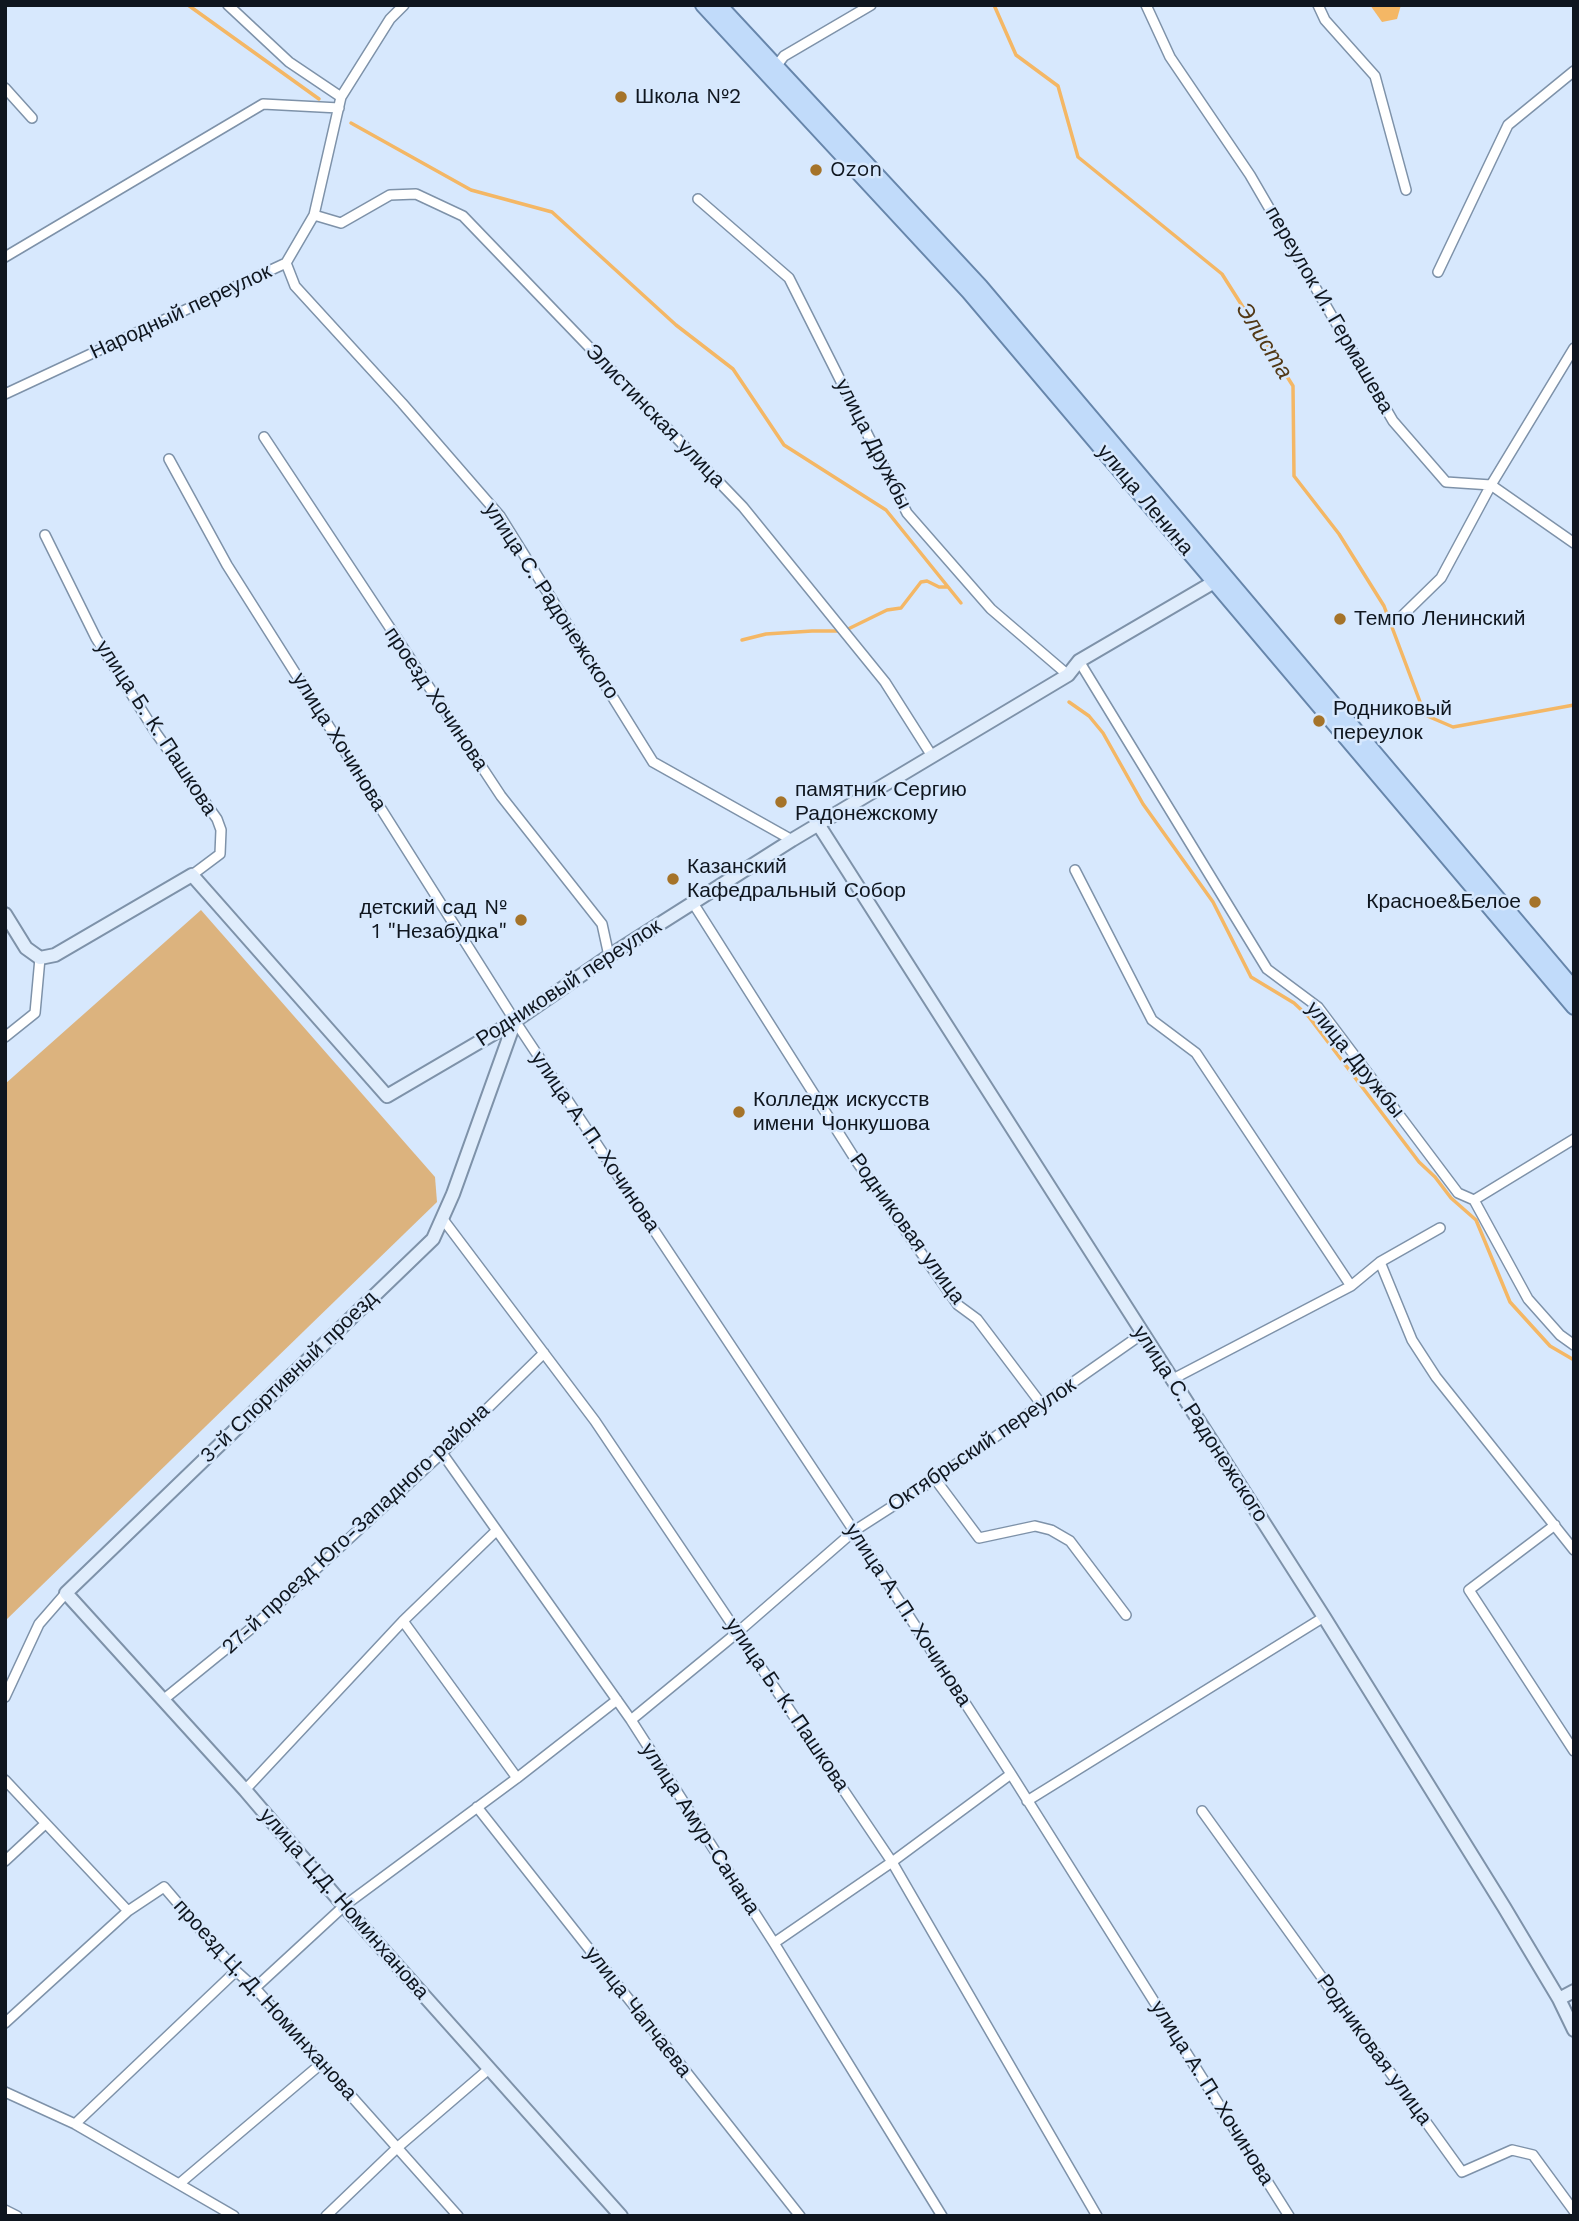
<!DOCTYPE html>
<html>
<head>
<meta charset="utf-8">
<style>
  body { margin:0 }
  #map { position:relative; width:1579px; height:2221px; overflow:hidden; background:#d7e8fd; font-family:"Work Sans",sans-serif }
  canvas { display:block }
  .frame { position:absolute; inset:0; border:7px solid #0f161f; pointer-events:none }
</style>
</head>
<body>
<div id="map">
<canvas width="1579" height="2221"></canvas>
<div class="frame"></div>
</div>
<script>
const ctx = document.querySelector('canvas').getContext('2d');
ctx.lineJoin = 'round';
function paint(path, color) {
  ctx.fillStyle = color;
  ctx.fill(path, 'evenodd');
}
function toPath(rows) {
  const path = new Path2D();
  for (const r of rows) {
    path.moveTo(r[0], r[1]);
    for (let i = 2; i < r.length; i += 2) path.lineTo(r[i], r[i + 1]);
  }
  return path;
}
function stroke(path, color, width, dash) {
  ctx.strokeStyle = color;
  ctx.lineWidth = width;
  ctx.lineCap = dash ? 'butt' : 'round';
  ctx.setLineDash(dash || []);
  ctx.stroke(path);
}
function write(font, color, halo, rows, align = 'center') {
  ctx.font = font + ' "Work Sans",sans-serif';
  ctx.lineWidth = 5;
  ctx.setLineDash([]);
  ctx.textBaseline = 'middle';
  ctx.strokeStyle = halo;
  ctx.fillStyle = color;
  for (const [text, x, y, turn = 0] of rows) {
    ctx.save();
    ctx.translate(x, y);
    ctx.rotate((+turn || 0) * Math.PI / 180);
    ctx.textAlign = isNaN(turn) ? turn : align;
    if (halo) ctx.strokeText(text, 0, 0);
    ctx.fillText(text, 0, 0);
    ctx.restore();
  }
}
const green = toPath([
  [201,910,435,1177,437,1202,5,1621,5,1084]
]);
const water = toPath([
  [1370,5,1401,5,1397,19,1382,22]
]);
const stream = toPath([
  [188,5,319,99],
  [994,5,1016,55,1058,86,1078,157,1222,274,1293,386,1294,476,1339,534,1384,606,1425,715,1453,727,1574,705],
  [351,123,471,190,552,212,676,325,733,369,784,445,886,510,961,603],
  [742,640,766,634,812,631,844,631,887,610,901,608,921,582,927,581,939,587,948,587],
  [1069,702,1089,716,1103,733,1143,804,1213,902,1251,977,1294,1003,1309,1017,1419,1162,1435,1177,1451,1198,1476,1220,1510,1302,1550,1346,1574,1360]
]);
const street = toPath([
  [228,5,289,62,341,97],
  [1146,5,1170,57,1250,175,1393,421,1446,482,1491,485,1574,543],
  [1318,5,1325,20,1375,76,1406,190],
  [774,69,784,56,871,5],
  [5,88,32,118],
  [698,199,789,278,907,513,991,609,1068,675],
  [314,215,341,223,390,195,416,194,463,216,743,507,885,682,932,756],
  [5,257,263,104,339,108],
  [286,263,295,286,402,403,500,516,653,762,792,840],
  [1438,272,1508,125,1574,71],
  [5,394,286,263,314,215,341,97,390,19,404,5],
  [264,437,501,796,602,924,609,956],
  [169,459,227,565,515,1021,854,1531,1011,1774,1289,2216],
  [45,535,96,638,156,733,217,819,221,830,220,854,192,875],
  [1400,618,1441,578,1491,485,1574,348],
  [1079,661,1267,969,1318,1007,1458,1193,1474,1200,1528,1299,1560,1335,1574,1345],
  [1075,870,1152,1020,1196,1053,1351,1286],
  [693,903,857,1162,958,1305,977,1319,1042,1405],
  [5,1037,35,1013,40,958],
  [1474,1200,1574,1139],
  [442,1218,595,1421,892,1862,1097,2216],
  [1380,1262,1412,1340,1436,1377,1574,1550],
  [1171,1380,1351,1286,1380,1262,1440,1228],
  [442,1453,631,1720,774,1943,942,2216],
  [935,1479,979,1538,1035,1526,1051,1530,1070,1541,1126,1615],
  [1555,1525,1469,1590,1574,1751],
  [403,1621,517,1778],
  [5,1697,39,1624,66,1593],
  [163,1700,253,1627,302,1582,442,1453,544,1353],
  [631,1720,738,1632,854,1531,935,1479,1142,1334],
  [5,1780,128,1911,164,1887,236,1971,255,1988,458,2216],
  [245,1790,403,1621,496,1531],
  [1027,1801,1324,1617],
  [477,1807,800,2216],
  [1202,1811,1462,2172,1512,2150,1533,2155,1574,2211],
  [5,1861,45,1824],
  [774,1943,892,1862,1011,1774],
  [255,1988,344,1906,517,1778,617,1700],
  [5,2023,128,1911],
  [5,2092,75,2124,234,2216],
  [75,2124,236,1971],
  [179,2184,322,2063],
  [5,2210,17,2216],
  [326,2216,398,2147,490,2068]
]);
const secondary = toPath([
  [818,824,1324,1617,1504,1907,1559,1999,1574,2030],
  [5,914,26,948,40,958,55,955,192,875,387,1096,515,1021,609,956,792,840,1068,675,1079,661,1214,582],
  [515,1021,453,1194,433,1239,66,1593,245,1790,344,1906,621,2216],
  [1559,1999,1574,1991]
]);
const primary = toPath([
  [703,5,969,292,1574,1007],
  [719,5,980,286,1574,989]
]);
const markers = [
  [621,97,7,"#a57329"],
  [816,170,7,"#a57329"],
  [1340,619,7,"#a57329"],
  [1319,721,7,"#a57329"],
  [781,802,7,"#a57329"],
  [673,879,7,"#a57329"],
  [1535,902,7,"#a57329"],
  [521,920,7,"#a57329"],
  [739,1112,7,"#a57329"]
];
const poiNames = [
  ["Школа №2",635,97],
  ["Ozon",830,170],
  ["Темпо Ленинский",1354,619],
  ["Родниковый",1333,709],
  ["переулок",1333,733],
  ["памятник Сергию",795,790],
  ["Радонежскому",795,814],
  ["Казанский",687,867],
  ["Кафедральный Собор",687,891],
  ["Красное&Белое",1521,902,"right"],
  ["детский сад №",507,908,"right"],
  ["1 \"Незабудка\"",507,932,"right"],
  ["Колледж искусств",753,1100],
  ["имени Чонкушова",753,1124]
];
const streetNames = [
  ["переулок И. Гермашева",1329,310,60],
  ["Народный переулок",181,312,-25],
  ["Элистинская улица",655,416,46],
  ["улица Дружбы",873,444,63],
  ["улица Ленина",1145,500,50],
  ["улица С. Радонежского",551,601,57],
  ["проезд Хочинова",436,699,56],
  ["улица Б. К. Пашкова",156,728,57],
  ["улица Хочинова",339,742,58],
  ["Родниковый переулок",569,983,-33],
  ["улица Дружбы",1355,1060,51],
  ["улица А. П. Хочинова",595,1142,56],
  ["Родниковая улица",907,1229,54],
  ["3-й Спортивный проезд",289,1377,-44],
  ["улица С. Радонежского",1200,1424,57],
  ["Октябрьский переулок",982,1445,-34],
  ["27-й проезд Юго-Западного района",356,1529,-43],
  ["улица А. П. Хочинова",908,1615,57],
  ["улица Б. К. Пашкова",787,1705,56],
  ["улица Амур-Санана",700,1829,57],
  ["улица Ц.Д. Номинханова",344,1904,49],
  ["проезд Ц. Д. Номинханова",265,2000,48],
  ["улица Чапчаева",638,2012,52],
  ["Родниковая улица",1374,2050,54],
  ["улица А. П. Хочинова",1212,2093,58]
];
const waterNames = [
  ["Элиста",1264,341,58]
];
paint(green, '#dcb37e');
paint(water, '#f4b765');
stroke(stream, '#f4b765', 3.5);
stroke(street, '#7e92a9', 12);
stroke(secondary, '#7e92a9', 16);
stroke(primary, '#6786ab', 18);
stroke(street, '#fff', 9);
stroke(secondary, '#e0edfc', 12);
stroke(primary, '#c1dbfa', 14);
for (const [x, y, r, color] of markers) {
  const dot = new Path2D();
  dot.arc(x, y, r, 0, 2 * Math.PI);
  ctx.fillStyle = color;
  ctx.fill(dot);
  stroke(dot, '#d7e8fd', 2.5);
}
write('21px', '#0f161f', '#d7e8fd', poiNames, 'left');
write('21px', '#0f161f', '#d7e8fd', streetNames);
write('italic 23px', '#523916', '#d7e8fd', waterNames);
</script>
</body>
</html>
